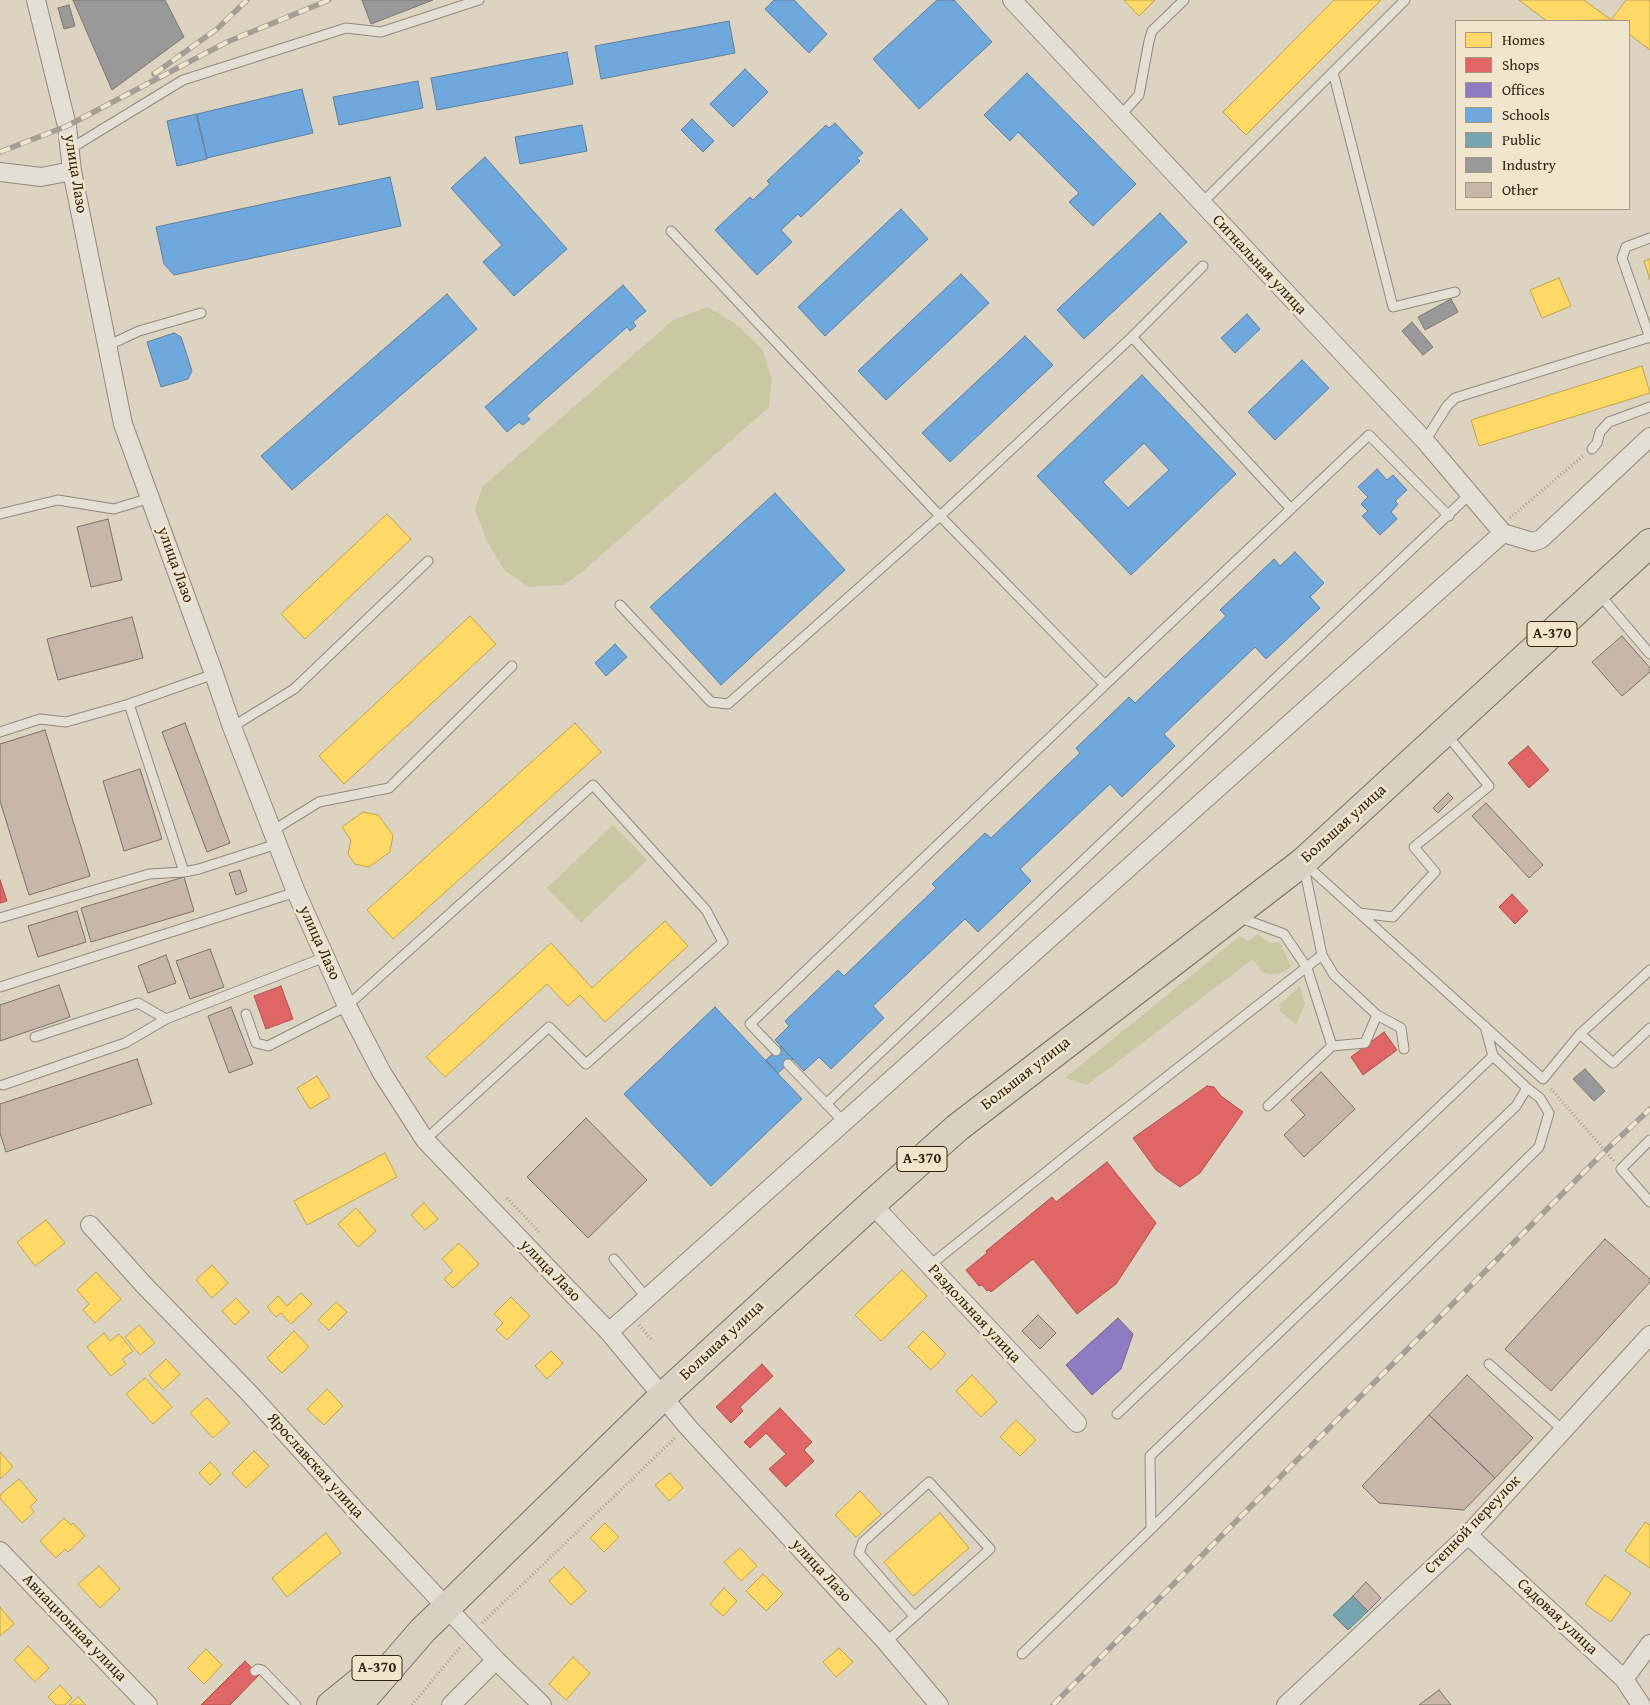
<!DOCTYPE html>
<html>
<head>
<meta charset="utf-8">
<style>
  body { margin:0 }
  #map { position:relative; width:1650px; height:1705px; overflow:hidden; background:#dcd4c0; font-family:"Gentium Book Plus",serif }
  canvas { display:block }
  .legend { position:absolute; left:1455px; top:20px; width:175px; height:190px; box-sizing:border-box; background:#f0e6ce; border:1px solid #a59882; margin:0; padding:6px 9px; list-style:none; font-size:15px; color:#34240f }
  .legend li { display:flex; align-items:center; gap:10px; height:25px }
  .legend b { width:25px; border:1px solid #a59882 }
</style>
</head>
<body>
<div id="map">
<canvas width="1650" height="1705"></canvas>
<ul class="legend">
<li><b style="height:14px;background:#ffd966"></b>Homes</li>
<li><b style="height:14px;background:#e06666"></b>Shops</li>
<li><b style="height:14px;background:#8e7cc3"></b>Offices</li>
<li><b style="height:14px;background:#6fa8dc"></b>Schools</li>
<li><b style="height:14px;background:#76a5af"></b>Public</li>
<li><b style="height:14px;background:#999"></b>Industry</li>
<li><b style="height:14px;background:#c7b6a9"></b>Other</li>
</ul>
</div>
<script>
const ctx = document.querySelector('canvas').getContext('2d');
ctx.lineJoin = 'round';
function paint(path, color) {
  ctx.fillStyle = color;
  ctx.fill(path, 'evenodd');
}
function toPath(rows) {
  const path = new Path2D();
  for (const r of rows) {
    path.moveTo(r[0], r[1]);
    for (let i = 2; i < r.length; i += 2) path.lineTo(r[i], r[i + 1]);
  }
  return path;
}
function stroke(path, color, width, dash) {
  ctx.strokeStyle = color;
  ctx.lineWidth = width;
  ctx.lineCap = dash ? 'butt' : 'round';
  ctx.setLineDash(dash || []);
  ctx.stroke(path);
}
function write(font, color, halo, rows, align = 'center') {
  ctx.font = font + ' "Gentium Book Plus",serif';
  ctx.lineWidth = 5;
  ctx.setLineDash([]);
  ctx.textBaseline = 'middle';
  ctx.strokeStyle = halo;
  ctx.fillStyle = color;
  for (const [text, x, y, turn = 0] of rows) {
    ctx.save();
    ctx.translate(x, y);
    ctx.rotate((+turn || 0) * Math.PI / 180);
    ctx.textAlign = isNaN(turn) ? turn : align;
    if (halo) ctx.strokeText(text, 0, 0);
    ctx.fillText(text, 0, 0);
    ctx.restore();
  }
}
const green = toPath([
  [707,307,735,323,763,350,772,380,769,407,581,573,564,585,529,587,504,570,487,541,475,510,482,487,673,320],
  [613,825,647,860,581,923,547,888],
  [1258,934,1269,943,1280,942,1291,967,1279,974,1268,974,1262,972,1253,959,1087,1085,1065,1078,1240,936,1248,941],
  [1300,986,1305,1004,1296,1025,1280,1011,1279,1005]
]);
const homes = toPath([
  [1124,0,1155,0,1139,16,1124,0],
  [1334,0,1381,0,1246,135,1223,112,1334,0],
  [1519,0,1584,0,1611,20,1547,21,1519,0],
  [1626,0,1648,0,1650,1,1650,50,1629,34,1629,21,1611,20,1626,0],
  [1650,259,1650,280,1644,261,1650,259],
  [1559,278,1571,306,1542,318,1530,290,1559,278],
  [1642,366,1650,393,1479,446,1471,420,1642,366],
  [387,514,411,539,305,639,281,614,387,514],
  [470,616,496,644,344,784,319,756,470,616],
  [575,723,601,752,393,939,367,910,575,723],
  [363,812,378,815,393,835,390,852,369,867,355,864,348,854,351,840,342,827,363,812],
  [665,921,688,946,605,1022,580,995,568,1006,547,984,445,1077,426,1057,551,943,592,988,665,921],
  [317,1076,330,1097,310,1109,297,1088,317,1076],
  [385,1153,397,1177,307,1225,294,1201,385,1153],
  [424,1203,438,1219,425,1230,411,1215,424,1203],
  [356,1208,376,1231,358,1247,338,1224,356,1208],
  [46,1220,65,1243,35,1266,17,1242,46,1220],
  [459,1243,479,1264,453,1288,444,1279,453,1271,442,1259,459,1243],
  [212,1265,228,1283,212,1298,196,1280,212,1265],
  [902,1270,927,1296,881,1341,855,1315,902,1270],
  [96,1272,121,1299,95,1323,83,1310,89,1304,77,1290,96,1272],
  [301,1293,312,1304,291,1324,281,1313,276,1317,267,1307,278,1296,287,1306,301,1293],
  [511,1297,530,1316,507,1340,496,1330,503,1323,494,1314,511,1297],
  [236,1298,249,1312,235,1325,222,1311,236,1298],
  [336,1302,347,1312,329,1330,318,1320,336,1302],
  [139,1325,155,1343,140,1355,125,1337,139,1325],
  [294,1331,309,1347,282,1373,267,1358,294,1331],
  [923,1331,946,1354,931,1370,908,1347,923,1331],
  [104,1333,110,1341,119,1334,133,1351,122,1359,126,1364,111,1376,87,1347,104,1333],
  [551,1351,563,1363,547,1379,535,1366,551,1351],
  [166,1359,180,1374,163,1390,149,1375,166,1359],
  [972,1375,997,1402,981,1417,956,1391,972,1375],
  [145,1378,172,1407,153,1424,126,1394,145,1378],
  [327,1389,343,1406,324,1425,307,1409,327,1389],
  [207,1398,230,1423,213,1438,190,1413,207,1398],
  [1016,1420,1036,1440,1020,1456,1000,1437,1016,1420],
  [254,1451,269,1466,246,1488,232,1473,254,1451],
  [0,1452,13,1467,0,1479,0,1452],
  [210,1462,221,1474,210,1485,199,1473,210,1462],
  [670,1473,683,1488,669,1501,655,1485,670,1473],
  [19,1479,37,1500,30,1507,34,1512,22,1523,0,1498,0,1495,19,1479],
  [860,1491,881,1514,856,1537,835,1515,860,1491],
  [940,1513,969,1548,913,1596,884,1562,940,1513],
  [64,1518,71,1525,73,1523,85,1536,68,1552,65,1549,56,1558,40,1541,64,1518],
  [1645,1522,1650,1525,1650,1568,1625,1551,1645,1522],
  [605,1523,619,1537,604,1552,590,1538,605,1523],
  [326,1533,341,1553,287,1597,272,1578,326,1533],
  [740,1548,757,1566,741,1581,724,1562,740,1548],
  [99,1566,120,1589,100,1608,78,1584,99,1566],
  [564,1567,586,1591,571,1605,549,1581,564,1567],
  [763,1574,783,1594,766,1611,746,1591,763,1574],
  [1605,1575,1631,1593,1611,1622,1585,1604,1605,1575],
  [724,1588,737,1601,723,1616,710,1604,724,1588],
  [0,1607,14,1624,0,1636,0,1607],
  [28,1646,49,1668,35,1682,14,1660,28,1646],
  [839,1648,853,1662,836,1677,823,1662,839,1648],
  [206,1649,222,1665,204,1684,188,1668,206,1649],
  [573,1657,590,1673,566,1700,549,1684,573,1657],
  [60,1685,72,1698,65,1705,56,1705,48,1697,60,1685],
  [78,1697,86,1705,69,1705,78,1697]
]);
const shops = toPath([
  [1528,746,1549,770,1529,788,1508,763,1528,746],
  [0,880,7,901,0,903,0,880],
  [1512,894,1528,911,1515,924,1499,907,1512,894],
  [281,986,293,1019,266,1029,254,996,281,986],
  [1384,1032,1397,1050,1363,1075,1351,1057,1384,1032],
  [1207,1086,1214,1087,1221,1096,1243,1112,1200,1173,1180,1187,1156,1170,1133,1138,1207,1086],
  [1107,1162,1156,1223,1116,1284,1077,1314,1033,1259,991,1292,989,1290,987,1291,982,1285,979,1286,966,1270,987,1253,986,1251,1052,1197,1056,1202,1107,1162],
  [762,1364,773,1376,740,1407,743,1411,731,1423,716,1407,762,1364],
  [780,1408,812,1442,804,1450,814,1461,786,1487,769,1469,786,1454,766,1433,750,1448,744,1442,780,1408],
  [245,1661,259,1675,230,1705,201,1705,245,1661]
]);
const offices = toPath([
  [1118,1318,1133,1334,1121,1369,1092,1395,1066,1365,1118,1318]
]);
const schools = toPath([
  [774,0,794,0,827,34,809,53,765,9,774,0],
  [937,0,954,0,992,42,919,109,873,59,937,0],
  [729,21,735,53,601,79,595,46,729,21],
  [567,52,573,84,437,110,431,78,567,52],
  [745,69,768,92,733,127,710,104,745,69],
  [1027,73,1136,184,1093,226,1069,202,1079,193,1018,132,1010,141,984,115,1027,73],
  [418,81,423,108,339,125,333,97,418,81],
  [302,89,313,133,207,158,197,114,302,89],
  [196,114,207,159,177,166,167,121,196,114],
  [692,119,714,141,703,152,681,130,692,119],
  [835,123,863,153,857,158,860,161,801,217,798,214,781,230,792,242,757,275,715,230,750,197,753,200,770,184,767,181,826,125,829,128,835,123],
  [582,125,587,151,520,164,515,137,582,125],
  [485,157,567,249,514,296,483,262,502,245,451,188,485,157],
  [390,177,401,226,174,275,164,264,156,227,390,177],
  [901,209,928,239,825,336,798,307,901,209],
  [1160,213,1187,242,1084,339,1057,310,1160,213],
  [961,274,989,303,886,400,858,371,961,274],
  [623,285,646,311,633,322,636,326,630,331,627,327,526,416,530,419,523,425,519,422,507,432,485,407,623,285],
  [447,294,477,329,292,490,261,456,447,294],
  [1247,314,1260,329,1235,353,1221,338,1247,314],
  [174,333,181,337,192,371,188,379,161,387,147,342,174,333],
  [1025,336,1053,365,950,462,922,433,1025,336],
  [1302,360,1329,388,1275,440,1248,412,1302,360],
  [1142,375,1236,474,1131,575,1037,476,1142,375],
  [1144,443,1169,470,1128,508,1103,482,1144,443],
  [1377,469,1387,480,1393,475,1407,490,1395,501,1398,504,1391,512,1397,519,1380,535,1362,516,1368,511,1361,504,1368,497,1358,487,1377,469],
  [775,493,845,570,721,685,650,607,775,493],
  [1295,552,1324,583,1310,597,1320,608,1266,659,1255,647,1164,734,1175,746,1122,797,1110,784,1020,869,1031,881,978,932,965,919,873,1006,884,1018,831,1069,819,1057,804,1071,775,1040,789,1026,785,1021,838,970,844,976,936,888,932,884,985,833,991,838,1080,753,1076,748,1129,697,1135,703,1226,616,1220,610,1274,559,1280,566,1295,552],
  [615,644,627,657,606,676,595,663,615,644],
  [715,1007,802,1099,711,1186,624,1094,715,1007],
  [781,1046,793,1059,778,1073,766,1060,781,1046]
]);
const public = toPath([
  [1353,1596,1368,1611,1348,1630,1333,1615,1353,1596]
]);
const industry = toPath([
  [73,0,165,0,184,37,112,90,73,0],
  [362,0,433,0,371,24,362,0],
  [69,5,75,26,64,29,58,8,69,5],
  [1451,299,1458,312,1425,330,1418,317,1451,299],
  [1412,322,1433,347,1423,355,1402,331,1412,322],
  [1585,1069,1605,1091,1594,1101,1573,1079,1585,1069]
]);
const building = toPath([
  [108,519,122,580,91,587,77,527,108,519],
  [132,617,143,658,58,680,47,639,132,617],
  [1622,636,1650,668,1650,672,1622,696,1592,662,1622,636],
  [185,723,230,843,207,852,162,732,185,723],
  [45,730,90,876,29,895,0,801,0,744,45,730],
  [140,769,162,839,124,851,103,781,140,769],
  [1448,793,1453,798,1438,813,1433,808,1448,793],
  [1486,803,1543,865,1529,878,1472,816,1486,803],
  [240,870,247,891,236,895,229,873,240,870],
  [184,877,194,911,91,942,81,908,184,877],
  [77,911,86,942,38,957,28,926,77,911],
  [210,949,224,987,190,999,176,961,210,949],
  [166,955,176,983,148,993,138,966,166,955],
  [59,985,70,1017,0,1041,0,1005,59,985],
  [231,1007,253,1064,229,1073,208,1016,231,1007],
  [137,1059,152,1104,6,1152,0,1133,0,1104,137,1059],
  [1321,1072,1355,1109,1304,1157,1284,1135,1305,1115,1291,1100,1321,1072],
  [586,1118,647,1180,588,1238,527,1177,586,1118],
  [1605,1239,1650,1279,1650,1282,1551,1391,1505,1349,1605,1239],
  [1038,1315,1056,1333,1040,1349,1022,1331,1038,1315],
  [1467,1375,1533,1438,1495,1478,1429,1415,1467,1375],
  [1429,1415,1495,1478,1464,1510,1379,1503,1362,1486,1429,1415],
  [1366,1582,1381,1598,1368,1611,1353,1596,1366,1582],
  [1439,1690,1451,1705,1419,1705,1439,1690]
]);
const path = toPath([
  [1510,518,1584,455],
  [1551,1089,1614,1161],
  [507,1198,539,1232],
  [639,1325,652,1340],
  [482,1623,676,1437],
  [412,1705,461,1646]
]);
const service = toPath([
  [1333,72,1393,307,1455,292],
  [1120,116,1139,95,1149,41,1152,31,1184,0],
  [70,149,183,80,346,28,381,32,479,0],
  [1202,203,1405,0],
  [671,231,940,516,1105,685],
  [1650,238,1626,247,1622,258,1650,338],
  [1132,337,1291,509],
  [107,346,139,331,201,313],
  [1425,441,1447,406,1455,398,1650,337],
  [1592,449,1597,443,1600,432,1609,422,1650,407],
  [0,514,58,500,114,509,150,498],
  [1599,594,1650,654],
  [620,605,711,702,728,704,940,516,1132,337,1203,266],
  [129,704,184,872],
  [232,727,294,689,428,561],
  [0,732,40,719,66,722,129,704,214,674],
  [272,831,319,802,389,788,512,666],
  [1305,864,1543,1079,1580,1034,1650,970],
  [1360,913,1393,917,1435,872,1414,847,1489,786,1447,735],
  [1238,917,1284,934,1307,968,1332,1046,1365,1043,1377,1015,1334,975,1322,955,1304,867],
  [0,918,149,874,184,872,199,869,277,844],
  [0,987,296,892],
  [246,1014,256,1043,268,1046,347,1006,593,785,706,910,723,942,586,1064,549,1027,425,1140],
  [1377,1015,1401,1028,1404,1049],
  [1580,1034,1613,1063,1650,1028],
  [35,1037,138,1003,166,1019],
  [776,1051,750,1024,1105,685,1369,435,1449,516],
  [788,1064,844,1122],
  [3,1085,125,1043,166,1019,325,957],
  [826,1104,1469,495],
  [1268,1106,1332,1046],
  [1650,1140,1621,1169,1650,1202],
  [614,1259,647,1298],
  [929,1266,1086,1140,1322,955],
  [1489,1364,1564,1431],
  [1117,1414,1493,1056],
  [1151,1529,1150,1456,1516,1106,1527,1088,1493,1056,1485,1026],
  [886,1642,990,1549,929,1482,863,1542,859,1553,914,1616],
  [1022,1654,1151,1529,1539,1147,1549,1113,1540,1098,1527,1088],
  [255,1671,258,1669,262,1670,296,1705]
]);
const minor = toPath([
  [36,0,67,126,72,171,123,424,214,674,232,727,296,892,347,1006,382,1073,425,1140,609,1332,687,1426,886,1642,939,1705],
  [1012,0,1425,441,1503,533,1533,542,1541,539,1650,437],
  [0,172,41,177,72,171],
  [872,1204,1077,1423],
  [90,1225,144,1285,250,1394,360,1515,496,1660,542,1705],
  [609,1332,1503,533],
  [1468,1535,1624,1679,1641,1705],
  [0,1551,148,1705],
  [1624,1679,1650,1644],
  [451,1705,496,1660],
  [1286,1705,1468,1535,1650,1335]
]);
const trunk = toPath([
  [331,1705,369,1674],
  [358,1705,423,1630,447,1607,662,1397,872,1204,957,1128,1303,862,1650,543]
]);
const rail = toPath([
  [154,74,217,29,247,0],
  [0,152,67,126,227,42,329,0],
  [1053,1705,1605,1151,1650,1109]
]);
const shields = [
  [1552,634,50],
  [922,1159,50],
  [377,1668,50]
];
const shieldNames = [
  ["А-370",1552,634],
  ["А-370",922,1159],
  ["А-370",377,1668]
];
const streetNames = [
  ["улица Лазо",75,174,81],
  ["Сигнальная улица",1259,265,47],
  ["улица Лазо",175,565,70],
  ["Большая улица",1344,824,-42],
  ["улица Лазо",319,943,66],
  ["Большая улица",1026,1074,-38],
  ["улица Лазо",550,1271,46],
  ["Раздольная улица",974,1314,47],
  ["Большая улица",722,1341,-43],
  ["Ярославская улица",315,1466,48],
  ["Степной переулок",1473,1525,-46],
  ["улица Лазо",821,1571,47],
  ["Садовая улица",1557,1617,43],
  ["Авиационная улица",74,1628,46]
];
paint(green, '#cac8a2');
paint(homes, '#ffd966');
stroke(homes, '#c2a34c', 1);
paint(shops, '#e06666');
stroke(shops, '#ac524c', 1);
paint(offices, '#8e7cc3');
stroke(offices, '#73628d', 1);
paint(schools, '#6fa8dc');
stroke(schools, '#5d809e', 1);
paint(public, '#76a5af');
stroke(public, '#627e7f', 1);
paint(industry, '#999');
stroke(industry, '#7b7670', 1);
paint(building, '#c7b6a9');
stroke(building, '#797265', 1);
stroke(service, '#918a7c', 11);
stroke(minor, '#918a7c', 20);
stroke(trunk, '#797265', 30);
stroke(path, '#a49e95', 3, [1, 2.5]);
stroke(service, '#e4dfd5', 9);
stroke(minor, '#e4dfd5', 18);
stroke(trunk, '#d8d0c0', 28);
stroke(rail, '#a49e95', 5.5);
stroke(rail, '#f0e6ce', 4, [11]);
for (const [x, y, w] of shields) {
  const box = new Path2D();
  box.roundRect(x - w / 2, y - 12.5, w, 25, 4);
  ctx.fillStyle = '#f0e6ce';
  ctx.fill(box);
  stroke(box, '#34240f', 1);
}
write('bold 15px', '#34240f', null, shieldNames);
write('16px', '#34240f', '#f0e6ce', streetNames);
</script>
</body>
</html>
